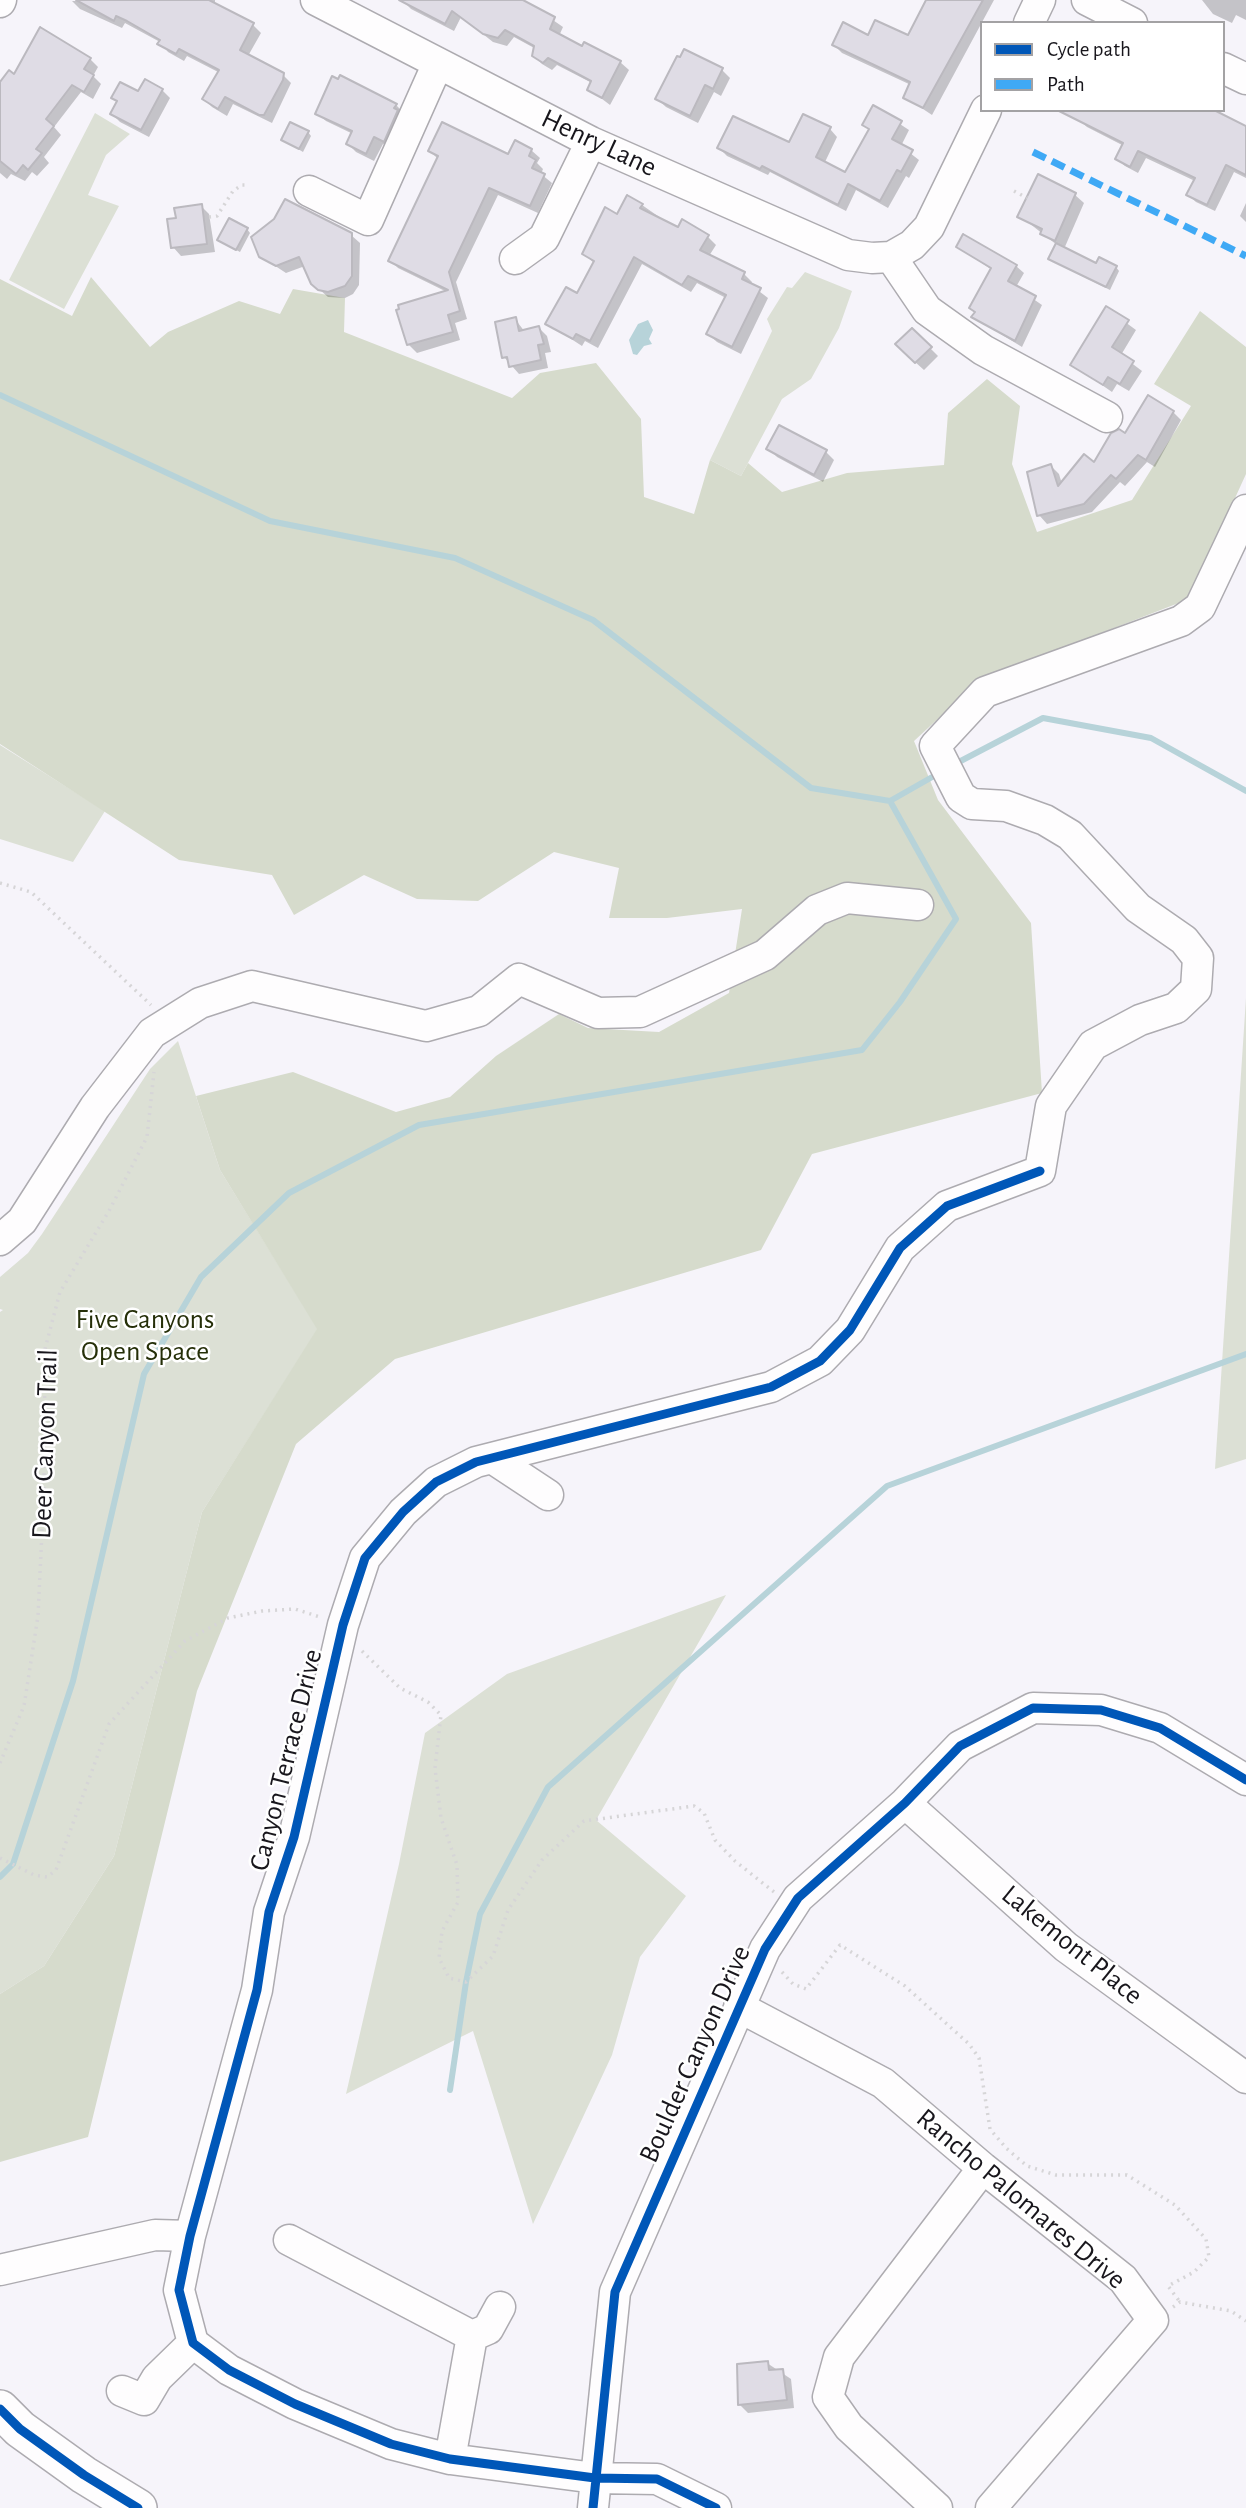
<!DOCTYPE html>
<html>
<head>
<meta charset="utf-8">
<style>
  body { margin:0 }
  #map { position:relative; width:1246px; height:2508px; overflow:hidden; background:#f6f4fa; font-family:"Alegreya Sans",sans-serif }
  canvas { display:block }
  .legend { position:absolute; left:980px; top:21px; width:245px; height:91px; box-sizing:border-box; background:#fff; border:2px solid #a3a2a4; margin:0; padding:9px 12px; list-style:none; font-size:21px; color:#18161c }
  .legend li { display:flex; align-items:center; gap:14px; height:35px }
  .legend b { width:35px; border:2px solid #a3a2a4 }
</style>
</head>
<body>
<div id="map">
<canvas width="1246" height="2508"></canvas>
<ul class="legend">
<li><b style="height:9px;background:#0057b8"></b>Cycle path</li>
<li><b style="height:9px;background:#3fa9f5"></b>Path</li>
</ul>
</div>
<script>
const ctx = document.querySelector('canvas').getContext('2d');
ctx.lineJoin = 'round';
function paint(path, color) {
  ctx.fillStyle = color;
  ctx.fill(path, 'evenodd');
}
function toPath(rows) {
  const path = new Path2D();
  for (const r of rows) {
    path.moveTo(r[0], r[1]);
    for (let i = 2; i < r.length; i += 2) path.lineTo(r[i], r[i + 1]);
  }
  return path;
}
function stroke(path, color, width, dash) {
  ctx.strokeStyle = color;
  ctx.lineWidth = width;
  ctx.lineCap = dash ? 'butt' : 'round';
  ctx.setLineDash(dash || []);
  ctx.stroke(path);
}
function write(font, color, halo, rows, align = 'center') {
  ctx.font = font + ' "Alegreya Sans",sans-serif';
  ctx.lineWidth = 5;
  ctx.setLineDash([]);
  ctx.textBaseline = 'middle';
  ctx.strokeStyle = halo;
  ctx.fillStyle = color;
  for (const [text, x, y, turn = 0] of rows) {
    ctx.save();
    ctx.translate(x, y);
    ctx.rotate((+turn || 0) * Math.PI / 180);
    ctx.textAlign = isNaN(turn) ? turn : align;
    if (halo) ctx.strokeText(text, 0, 0);
    ctx.fillText(text, 0, 0);
    ctx.restore();
  }
}
const green = toPath([
  [95,113,130,134,106,155,88,195,119,206,64,309,9,280],
  [805,272,852,291,839,328,811,379,782,399,741,476,710,460,772,331,767,319,787,287,792,288],
  [0,745,105,811,73,862,0,839],
  [1246,998,1246,1459,1215,1469],
  [178,1041,220,1170,318,1329,202,1512,114,1856,44,1966,0,1994,0,1312,3,1310,0,1309,0,1277,28,1253,42,1234,150,1069],
  [726,1595,596,1820,686,1896,640,1957,612,2055,533,2224,473,2031,346,2094,399,1864,425,1733,507,1674]
]);
const forest = toPath([
  [91,277,150,347,168,332,239,301,280,314,293,289,345,298,344,332,512,398,540,373,596,363,641,419,644,497,694,514,710,460,741,476,748,463,782,492,847,473,944,465,948,413,987,379,1020,406,1012,464,1037,532,1132,500,1191,406,1154,384,1200,311,1246,347,1246,474,1189,599,980,680,914,741,938,800,1031,923,1042,1093,812,1154,761,1250,395,1359,296,1444,197,1691,88,2137,0,2162,0,1994,44,1966,114,1856,202,1512,317,1329,220,1170,196,1096,293,1072,396,1112,450,1097,496,1056,559,1014,588,1028,659,1032,729,993,742,909,667,918,609,918,619,868,554,852,478,901,417,899,364,875,294,915,272,875,179,860,0,744,0,279,72,316]
]);
const water = toPath([
  [648,320,653,330,649,339,652,344,644,346,637,355,633,354,629,340,638,324]
]);
const shadow = toPath([
  [215,0,215,5,253,25,261,33,248,56,283,75,291,83,272,123,233,104,227,116,212,107,204,99,220,73,187,56,184,61,168,52,160,42,125,23,122,28,80,9,72,1],
  [524,0,563,27,559,36,583,49,620,62,629,70,610,105,589,89,592,83,557,65,552,70,542,64,534,56,536,49,514,37,507,46,493,42,461,17,454,31,411,9,403,1],
  [928,0,994,0,932,115,905,97,911,85,842,53,834,45,869,37,909,38],
  [1202,0,1246,0,1246,20,1236,15,1232,23,1213,14],
  [685,52,722,70,730,78,721,96,714,92,698,123,666,107,657,99],
  [90,59,98,67,93,76,101,84,93,99,81,92,54,127,61,135,44,157,49,163,37,176,32,172,25,181,11,174,7,179,0,173,0,85,15,77],
  [162,90,170,98,149,137,120,122,112,114,118,103,114,98],
  [396,105,404,113,392,149,383,144,374,161,356,152,348,144,353,134,326,121,317,113],
  [874,107,909,130,901,146,919,160,909,178,906,176,888,208,856,190,846,211,770,172,768,175,727,156,719,148,789,144,830,129,837,137,825,162,846,174,870,131,864,125],
  [1079,120,1246,128,1246,178,1234,172,1215,211,1196,202,1188,195,1195,181,1146,158,1138,173,1125,166,1117,159,1124,146,1087,127],
  [308,132,311,136,303,152,283,140],
  [531,150,540,158,537,163,543,169,541,174,552,183,538,213,498,195,456,282,467,319,455,323,460,340,417,353,409,345,398,311,447,292,398,268,390,260,438,159,430,151,509,156],
  [1075,195,1084,203,1064,249,1097,265,1116,267,1119,271,1110,290,1054,262,1050,258,1057,245,1020,216],
  [1246,203,1246,222,1240,216],
  [642,205,678,230,708,237,716,245,709,256,744,274,752,282,751,285,768,298,741,354,717,342,708,334,726,298,697,283,691,292,642,264,598,348,585,341,582,346,548,324,578,295,595,264,584,254,618,216],
  [201,206,209,214,215,252,181,256,173,247,178,219],
  [247,229,250,233,240,252,223,243],
  [351,235,360,243,359,285,353,294,345,298,328,297,312,283,305,266,286,273,260,256],
  [958,247,1016,266,1024,273,1016,287,1042,305,1022,347,973,317,976,313,971,308,992,270],
  [1106,308,1136,330,1121,355,1142,371,1129,391,1117,384,1112,392,1073,365],
  [515,319,525,332,539,328,547,336,551,352,545,353,548,368,519,374,504,357],
  [912,330,938,356,924,370,905,353],
  [1173,412,1181,420,1155,467,1147,462,1125,486,1120,482,1092,512,1047,524,1039,515,1051,466,1059,474,1062,484,1094,465,1125,435],
  [780,427,826,452,834,460,823,482,777,457,769,449],
  [767,2363,791,2379,794,2408,748,2413,740,2405]
]);
const stream = toPath([
  [0,395,270,521,455,558,593,620,811,788,890,801,941,772],
  [953,765,1043,718,1151,738,1246,791],
  [0,1877,13,1864,73,1681,144,1374,201,1277,289,1193,419,1125,862,1050,900,1002,956,919,890,801],
  [450,2090,466,1982,480,1914,548,1787,887,1486,1246,1354]
]);
const building = toPath([
  [76,0,209,0,254,23,240,50,284,73,283,80,264,115,259,115,225,97,218,109,202,99,219,70,179,49,176,54,157,44,160,40,127,21,116,16,114,21,76,0],
  [399,0,523,0,555,17,550,29,582,46,584,42,621,61,602,98,587,90,591,81,548,58,543,63,532,56,534,46,505,30,498,38,483,34,452,11,445,24,399,0],
  [926,0,983,0,923,108,903,98,910,82,832,45,843,22,868,35,875,20,908,35,926,0],
  [40,27,91,58,84,69,94,75,84,92,72,85,46,119,54,126,36,149,42,153,28,170,23,165,16,174,0,161,0,82,9,70,14,74,40,27],
  [684,49,723,68,713,89,705,85,690,116,655,99,677,56,680,57,684,49],
  [340,75,397,104,394,108,398,110,384,142,374,137,366,154,346,144,352,131,315,114,332,76,338,79,340,75],
  [145,79,163,89,141,130,110,114,117,101,111,98,120,82,138,91,145,79],
  [873,105,902,121,892,139,913,150,901,172,897,170,880,201,848,184,838,205,762,166,760,169,717,148,733,116,789,142,803,114,831,127,816,157,845,172,869,129,862,125,873,105],
  [1057,110,1214,110,1246,126,1246,175,1226,165,1207,205,1186,195,1195,178,1138,151,1130,167,1115,159,1123,143,1057,110],
  [290,122,309,131,299,149,281,140,290,122],
  [442,122,508,154,515,140,532,149,529,156,536,160,532,168,545,174,530,206,489,188,449,272,460,311,448,315,453,332,407,345,396,310,399,309,398,305,448,290,388,261,438,156,428,151,442,122],
  [1038,174,1076,193,1055,241,1040,234,1042,229,1017,217,1038,174],
  [627,195,643,204,640,208,678,227,682,219,709,235,700,250,745,272,742,279,761,288,732,347,706,334,726,295,688,276,682,285,634,257,590,341,576,334,573,339,545,324,566,287,577,293,594,261,582,254,605,207,617,214,627,195],
  [285,199,352,233,352,276,345,286,328,292,318,290,311,284,299,257,276,266,259,257,251,237,274,219,285,199],
  [202,204,207,244,171,248,167,219,176,218,174,208,202,204],
  [229,218,248,228,236,250,217,240,229,218],
  [963,234,1017,265,1008,281,1036,296,1015,341,971,317,975,312,969,308,991,268,956,247,963,234],
  [1056,243,1096,263,1099,257,1117,266,1106,287,1048,259,1056,243],
  [1106,306,1129,320,1112,347,1134,361,1120,384,1108,377,1103,385,1070,365,1106,306],
  [516,317,519,331,539,326,544,344,538,345,541,360,509,367,507,357,502,358,495,322,516,317],
  [912,328,932,347,915,363,895,344,912,328],
  [1148,395,1174,411,1146,460,1138,455,1116,479,1111,475,1084,504,1037,516,1027,472,1051,464,1058,486,1084,454,1094,462,1111,433,1119,429,1125,433,1148,395],
  [779,425,827,450,814,475,766,449,779,425],
  [768,2361,769,2370,783,2369,787,2400,738,2405,737,2364,768,2361]
]);
const path = toPath([
  [1014,191,1027,198],
  [209,217,217,216,233,191,242,185,249,185],
  [0,883,31,892,151,1005],
  [362,1651,400,1688,428,1702,441,1715,435,1768,441,1818,457,1865,458,1902,442,1931,439,1958,449,1978,466,1982,493,1956,508,1910,542,1860,584,1821,694,1806,704,1813,715,1840,735,1861,774,1892],
  [0,1763,24,1706,38,1616,44,1488,45,1349,60,1292,109,1211,147,1137,154,1072],
  [0,1858,34,1875,47,1877,56,1870,109,1724,185,1641,228,1618,262,1611,295,1609,320,1617],
  [782,1972,793,1984,806,1989,840,1945,905,1986,969,2044,979,2058,990,2129,1006,2148,1027,2166,1056,2175,1127,2175,1175,2205,1206,2239,1209,2257,1194,2272,1168,2286,1180,2302],
  [1173,2307,1180,2302,1231,2311,1246,2321]
]);
const minor = toPath([
  [316,0,591,142,848,255,872,258,891,257,912,245,929,227,986,110],
  [1087,0,1132,23],
  [0,2,1,0],
  [1029,23,1040,0],
  [1223,68,1246,79],
  [309,191,368,220,438,63],
  [891,257,927,310,983,350,1107,417],
  [515,259,544,238,591,142],
  [0,1240,22,1221,95,1107,152,1033,200,1003,252,986,426,1026,479,1011,519,979,598,1013,640,1012,765,955,817,910,847,898,918,905],
  [492,1458,548,1495],
  [905,1803,1066,1947,1246,2078],
  [739,2007,883,2083,983,2168,1123,2279,1153,2320,991,2508],
  [289,2240,472,2336,450,2459],
  [0,2270,155,2235,190,2236],
  [472,2336,488,2329,500,2307],
  [122,2391,144,2400,157,2378,193,2343],
  [593,2508,615,2292,765,1949,798,1898,905,1803,960,1746,1033,1708,1101,1710,1160,1728,1246,1780],
  [716,2508,657,2479,595,2478,450,2459,391,2444,295,2404,229,2370,193,2343,179,2290,190,2236,257,1990,269,1912,294,1837,343,1625,365,1558,403,1512,436,1482,476,1462,771,1387,820,1361,850,1330,900,1248,947,1206,1040,1171,1051,1106,1093,1045,1140,1020,1176,1008,1196,989,1198,958,1184,940,1138,908,1070,835,1045,820,1006,806,972,804,961,797,935,746,985,692,1181,621,1200,607,1246,510],
  [937,2508,849,2427,828,2397,839,2357,983,2168]
]);
const major = toPath([
  [0,2409,20,2429,84,2475,138,2508]
]);
const quiet = toPath([
  [1033,152,1246,256]
]);
const cycleway = toPath([
  [0,2409,20,2429,84,2475,138,2508],
  [593,2508,615,2292,765,1949,798,1898,905,1803,960,1746,1033,1708,1101,1710,1160,1728,1246,1780],
  [716,2508,657,2479,595,2478,450,2459,391,2444,295,2404,229,2370,193,2343,179,2290,190,2236,257,1990,269,1912,294,1837,343,1625,365,1558,403,1512,436,1482,476,1462,771,1387,820,1361,850,1330,900,1248,947,1206,1040,1171]
]);
const streetNames = [
  ["Henry Lane",599,143,25],
  ["Deer Canyon Trail",45,1444,-88],
  ["Canyon Terrace Drive",286,1760,-76],
  ["Lakemont Place",1072,1945,39],
  ["Boulder Canyon Drive",695,2054,-66],
  ["Rancho Palomares Drive",1021,2199,40]
];
const parkNames = [
  ["Five Canyons",145,1320],
  ["Open Space",145,1352]
];
paint(green, '#dce0d5');
paint(forest, '#d6dbcc');
paint(water, '#b7d3d9');
paint(shadow, '#0003');
stroke(stream, '#b7d3d9', 6);
paint(building, '#dfdce5');
stroke(building, '#bbb9bf', 2);
stroke(minor, '#adabb0', 33);
stroke(major, '#adabb0', 40);
stroke(path, '#d6d5d7', 3.5, [2, 5]);
stroke(minor, '#fefdfe', 30);
stroke(major, '#fefdfe', 37);
stroke(quiet, '#3fa9f5', 7, [14, 7]);
stroke(cycleway, '#0057b8', 9);
write('28px', '#18161c', '#fff', streetNames);
write('28px', '#252f08', '#fff', parkNames);
</script>
</body>
</html>
